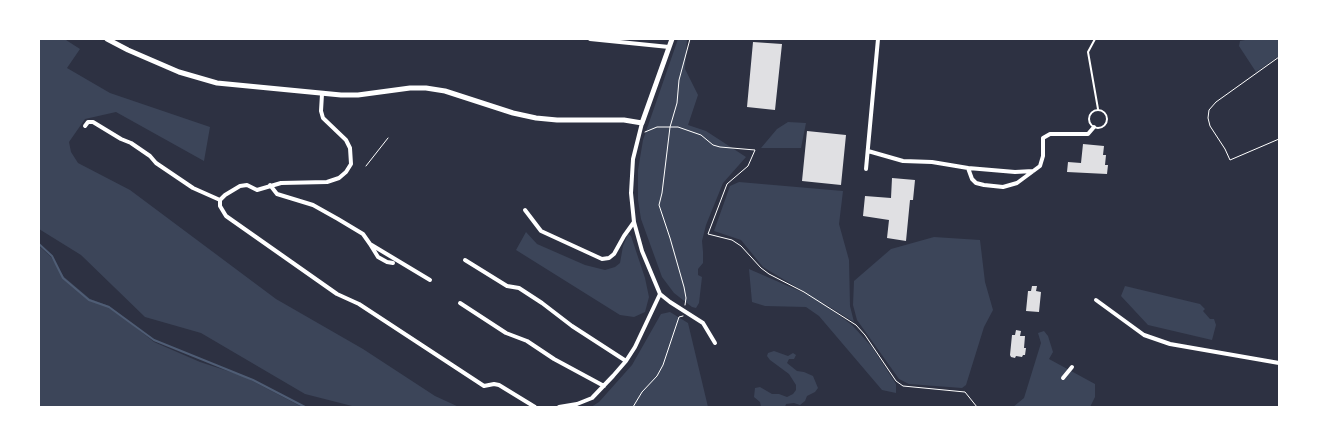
<!DOCTYPE html>
<html>
<head>
<meta charset="utf-8">
<style>
  body { margin:0 }
  #map { position:relative; width:1318px; height:446px; overflow:hidden; background:#2d3142; font-family:Ubuntu,sans-serif }
  canvas { display:block }
  .frame { position:absolute; inset:0; border:40px solid #fff; pointer-events:none }
</style>
</head>
<body>
<div id="map">
<canvas width="1318" height="446"></canvas>
<div class="frame"></div>
</div>
<script>
const ctx = document.querySelector('canvas').getContext('2d');
ctx.lineJoin = 'round';
function paint(path, color) {
  ctx.fillStyle = color;
  ctx.fill(path, 'evenodd');
}
function toPath(rows) {
  const path = new Path2D();
  for (const r of rows) {
    if (r.length === 3) {
      path.moveTo(r[0] + r[2], r[1]);
      path.arc(r[0], r[1], r[2], 0, 2 * Math.PI);
      continue;
    }
    path.moveTo(r[0], r[1]);
    for (let i = 2; i < r.length; i += 2) path.lineTo(r[i], r[i + 1]);
  }
  return path;
}
function stroke(path, color, width, dash) {
  ctx.strokeStyle = color;
  ctx.lineWidth = width;
  ctx.lineCap = dash ? 'butt' : 'round';
  ctx.setLineDash(dash || []);
  ctx.stroke(path);
}
const green = toPath([
  [678,39,687,39,685,69,698,95,688,125,706,131,746,157,723,183,706,225,702,241,703,252,703,263,698,269,698,275,702,277,699,303,696,308,692,307,674,293,662,277,641,219,638,200,638,170,643,140],
  [1250,39,1279,39,1279,56,1256,72,1239,46,1240,41],
  [39,40,66,40,80,49,67,68,110,93,210,127,204,161,116,112,85,119,69,142,71,152,78,163,130,190,276,299,363,349,435,396,459,407,356,407,305,394,201,333,145,317,81,255,39,229],
  [788,122,806,123,801,148,761,148,777,129],
  [739,182,843,191,839,224,849,260,850,306,854,322,820,301,852,325,872,347,896,384,896,393,882,390,819,316,806,307,765,306,752,302,749,269,811,296,763,267,741,240,714,231,730,186],
  [526,232,537,244,585,265,605,270,615,267,620,263,623,246,628,234,631,236,645,278,649,297,645,312,634,317,620,315,516,250],
  [934,237,980,240,985,282,993,310,984,327,966,385,962,388,909,384,899,379,857,320,853,305,854,281,891,249],
  [39,246,51,257,64,277,90,299,109,306,154,342,200,362,243,376,302,407,39,407],
  [1125,286,1200,304,1205,309,1203,311,1210,319,1214,319,1216,325,1212,340,1148,325,1121,296],
  [670,312,688,323,708,407,591,407,599,402,632,365,661,314],
  [1044,331,1048,336,1053,352,1049,359,1095,384,1095,397,1090,407,1013,407,1024,398,1041,343,1038,333],
  [774,351,788,356,793,353,796,355,794,359,789,359,787,363,797,371,804,372,813,376,818,388,815,392,807,396,805,401,800,405,794,403,786,404,785,407,761,407,760,402,754,397,755,388,760,387,772,394,779,394,787,397,793,394,796,390,796,385,789,374,770,360,767,356,768,353]
]);
const stream = toPath([
  [39,244,52,256,63,278,89,300,109,307,154,340,253,380,305,407]
]);
const building = toPath([
  [753,42,782,44,775,110,747,107],
  [807,131,846,135,841,185,802,181],
  [1083,144,1104,146,1103,155,1106,155,1105,165,1108,165,1107,174,1067,172,1068,162,1081,163],
  [892,178,915,180,913,200,910,200,906,241,887,238,889,220,863,216,865,196,891,198],
  [1032,286,1037,286,1036,291,1041,292,1039,312,1026,311,1028,291,1031,291],
  [1016,330,1021,331,1020,336,1025,336,1024,348,1026,348,1025,355,1023,355,1022,357,1016,356,1015,358,1011,357,1010,355,1012,335,1015,335]
]);
const path = toPath([
  [1279,57,1216,102,1209,110,1208,118,1210,126,1225,149,1230,160,1279,139],
  [645,132,657,127,678,127,701,135,713,145,720,147,755,150,748,166,727,184,708,234,732,240,741,246,761,268,769,274,804,292,856,325,865,335,896,381,903,386,965,392,977,407],
  [366,166,388,138],
  [685,305,686,298,684,287,670,238,659,205,662,193,670,127,677,103,679,80,690,39],
  [633,407,642,392,657,376,663,365,679,317,683,316]
]);
const service = toPath([
  [1095,39,1088,52,1098,109],
  [1098,119,9]
]);
const minor = toPath([
  [590,39,669,47],
  [322,94,321,111,323,118,346,140,350,148,351,164,346,172,339,178,327,182,281,183,257,190,247,185,240,186,225,195,220,200,220,206,226,216,337,294,359,304,484,386,494,384,499,385,535,407],
  [642,123,633,159,631,193,634,222,642,251,660,294,670,302,703,323,715,343],
  [85,126,88,122,93,122,121,139,131,143,150,156,156,163,193,188,220,200],
  [868,151,903,161,932,162,968,168,972,179,976,183,984,185,1003,187,1017,183,1040,166,1043,156,1043,138,1050,134,1088,134,1094,127],
  [968,168,1015,172,1033,171],
  [866,169,878,39],
  [270,185,277,194,313,205,338,219,363,234,370,244,430,280],
  [525,210,541,231,602,259,609,258,614,254,624,236,634,222],
  [370,244,378,257,387,262,393,263],
  [465,260,507,286,519,288,542,303,572,326,626,361],
  [1096,300,1144,335,1170,344,1279,363],
  [460,303,506,333,527,341,554,359,604,386],
  [1063,378,1072,367],
  [559,407,577,404,592,398,613,376,626,361,635,347,660,294]
]);
const tertiary = toPath([
  [107,39,128,50,179,72,217,83,341,95,358,95,410,88,426,88,445,91,513,113,536,118,557,120,624,120,642,123,672,39]
]);
paint(green, '#3c4559');
stroke(stream, '#4f5d75', 2);
paint(building, '#e0e0e3');
stroke(path, '#fff', 1);
stroke(service, '#fff', 2);
stroke(minor, '#fff', 4);
stroke(tertiary, '#fff', 5);
</script>
</body>
</html>
